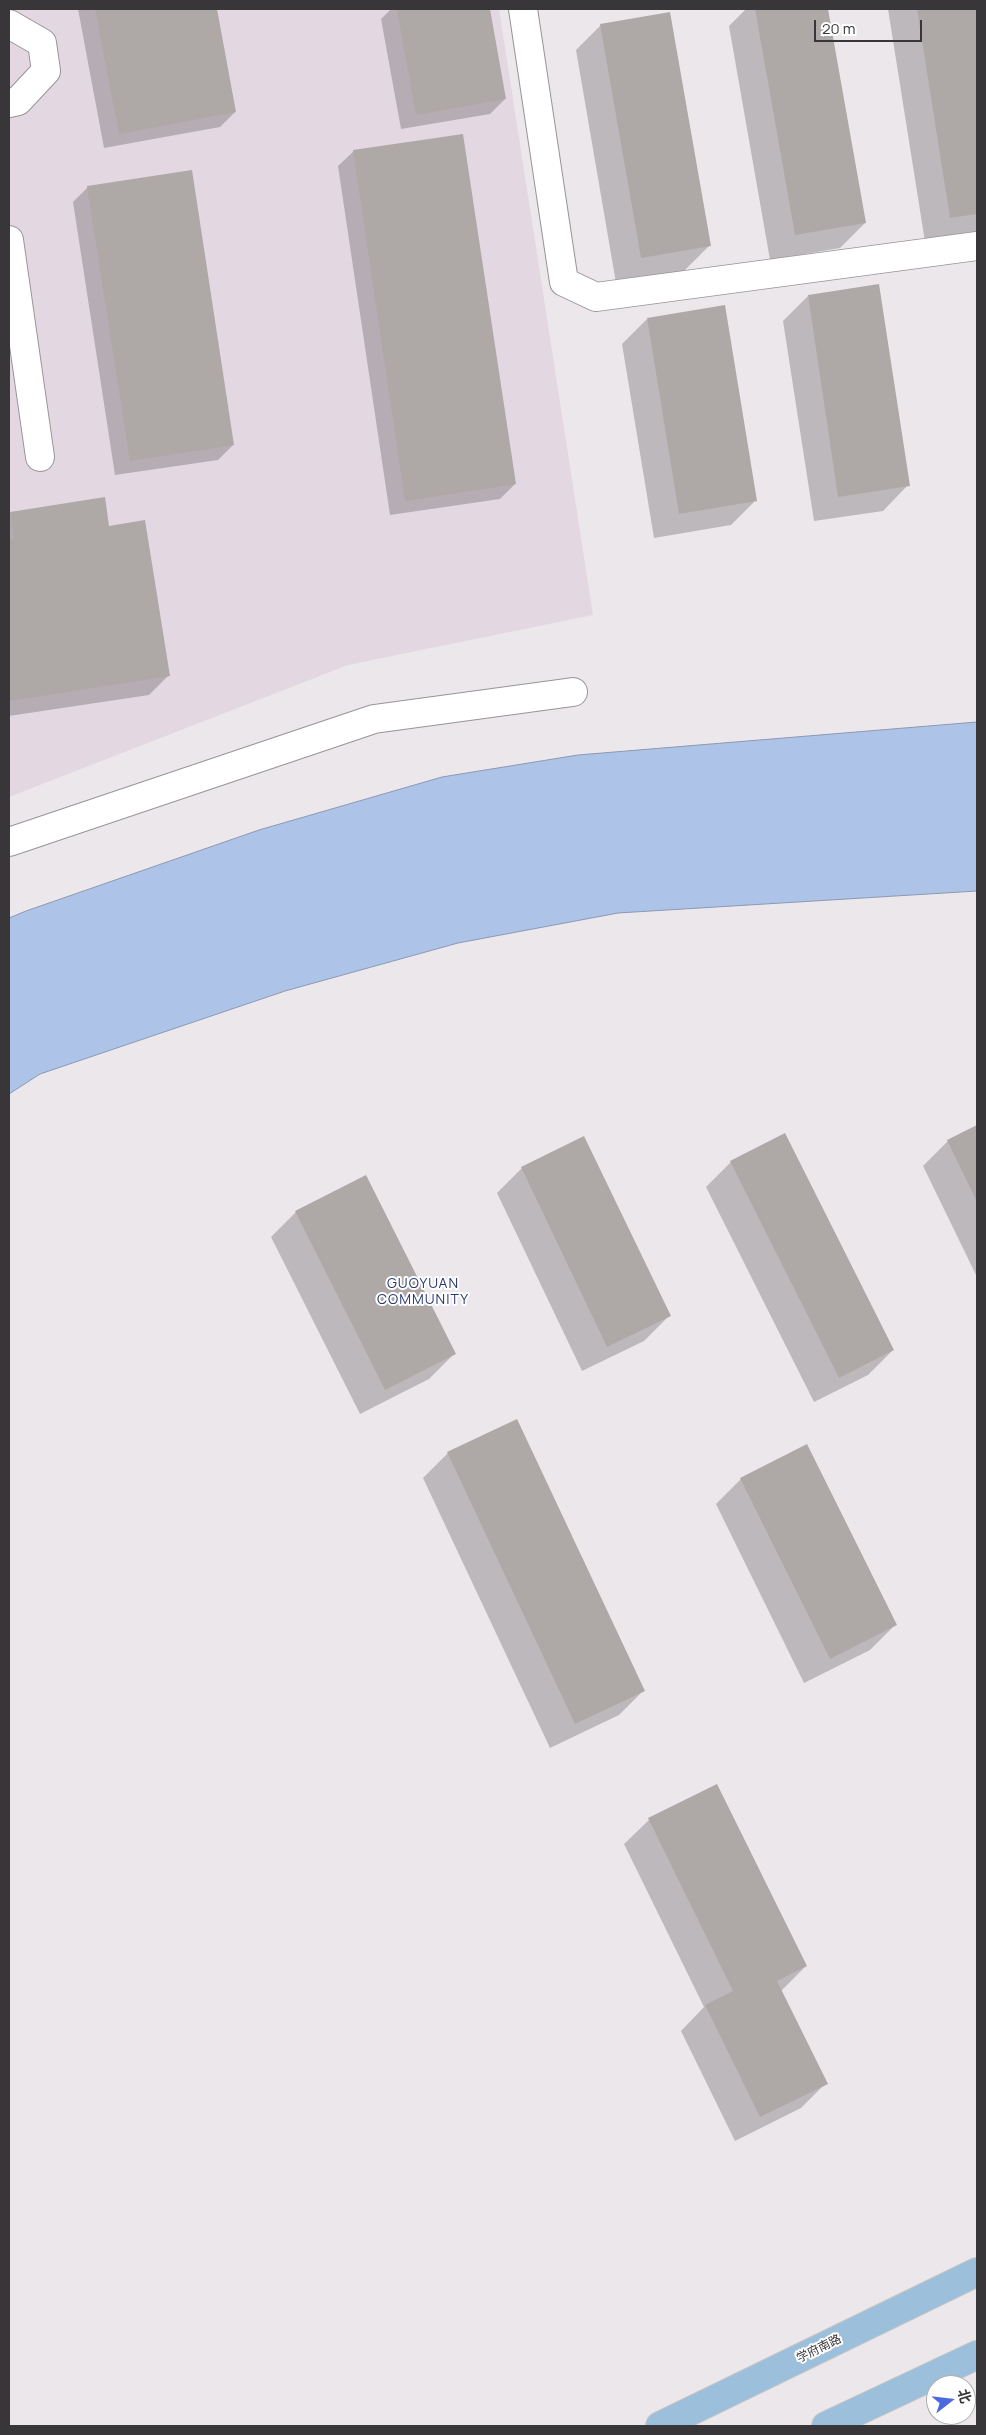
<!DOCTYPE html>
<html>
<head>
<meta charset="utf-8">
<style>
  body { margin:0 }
  #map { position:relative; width:986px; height:2435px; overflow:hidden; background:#ece7eb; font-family:Manrope,"Noto Sans SC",sans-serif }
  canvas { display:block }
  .frame { position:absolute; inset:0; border:10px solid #383638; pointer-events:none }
  .north { position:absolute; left:926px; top:2375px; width:50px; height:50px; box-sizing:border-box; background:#fff; border:1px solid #afafaf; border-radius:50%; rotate:74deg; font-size:14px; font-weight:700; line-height:20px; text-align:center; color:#383638 }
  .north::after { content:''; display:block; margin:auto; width:18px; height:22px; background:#4c6ade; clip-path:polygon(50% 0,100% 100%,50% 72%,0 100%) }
  .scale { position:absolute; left:814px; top:20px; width:108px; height:22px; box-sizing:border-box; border:2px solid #383638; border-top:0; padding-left:6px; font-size:15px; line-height:18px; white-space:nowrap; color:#383638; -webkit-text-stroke:4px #fff; paint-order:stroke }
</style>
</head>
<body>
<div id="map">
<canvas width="986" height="2435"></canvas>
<div class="frame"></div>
<div class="north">北</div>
<div class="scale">20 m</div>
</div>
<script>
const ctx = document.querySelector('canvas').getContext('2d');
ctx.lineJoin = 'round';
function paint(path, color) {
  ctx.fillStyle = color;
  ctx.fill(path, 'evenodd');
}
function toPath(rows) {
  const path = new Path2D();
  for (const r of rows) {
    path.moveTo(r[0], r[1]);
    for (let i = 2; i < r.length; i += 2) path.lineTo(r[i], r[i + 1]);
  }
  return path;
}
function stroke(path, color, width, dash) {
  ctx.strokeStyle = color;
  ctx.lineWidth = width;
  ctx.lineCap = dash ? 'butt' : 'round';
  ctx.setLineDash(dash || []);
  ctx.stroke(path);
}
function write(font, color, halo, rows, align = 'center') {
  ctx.font = font + ' Manrope,"Noto Sans SC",sans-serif';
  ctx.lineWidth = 4;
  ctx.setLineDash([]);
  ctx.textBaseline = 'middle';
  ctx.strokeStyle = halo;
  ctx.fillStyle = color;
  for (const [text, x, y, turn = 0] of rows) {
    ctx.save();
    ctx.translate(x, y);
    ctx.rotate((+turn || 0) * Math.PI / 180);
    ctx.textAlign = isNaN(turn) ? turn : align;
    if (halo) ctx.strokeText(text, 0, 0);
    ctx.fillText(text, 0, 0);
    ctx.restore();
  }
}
const built = toPath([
  [9,9,499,9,593,615,348,665,9,797]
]);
const water = toPath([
  [977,722,977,891,618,913,458,943,285,991,40,1074,9,1094,9,918,26,911,259,830,442,777,578,755,977,722]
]);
const shadow = toPath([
  [78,9,215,9,235,112,220,127,104,148],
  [391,9,489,9,505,99,490,114,401,129,381,19],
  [746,9,827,9,865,223,840,248,770,260,729,26],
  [888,9,977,9,977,234,925,242],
  [601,25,709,246,684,271,616,283,576,50],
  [354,151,515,484,500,499,390,515,338,166],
  [88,187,233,445,218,460,115,475,73,202],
  [808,296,908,485,883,511,814,521,783,321],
  [647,319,756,500,731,525,654,538,622,344],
  [11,513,108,527,168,676,149,695,9,716,9,515],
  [977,1127,977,1277,923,1166,948,1141],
  [731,1162,893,1350,868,1375,814,1402,706,1187],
  [522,1168,669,1316,644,1341,582,1371,497,1193],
  [296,1212,454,1354,429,1379,360,1414,271,1237],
  [448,1453,644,1690,619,1715,550,1748,423,1478],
  [741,1479,895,1625,870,1650,804,1683,716,1504],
  [649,1820,806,1966,781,1991,826,2083,801,2108,735,2141,681,2031,704,2007,624,1844]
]);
const building = toPath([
  [95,9,217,9,236,112,119,134],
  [397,9,490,9,506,99,416,115],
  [755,9,828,9,866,223,795,235],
  [917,9,977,9,977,214,950,218],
  [670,12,711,246,641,258,600,24],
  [463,134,516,484,405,501,353,150],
  [192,170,234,445,130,461,87,186],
  [879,284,910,486,838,497,808,295],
  [725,305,757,501,679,514,647,318],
  [105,497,109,526,145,520,170,676,9,701,9,540,14,539,10,512],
  [977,1125,977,1202,947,1140],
  [785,1133,894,1350,839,1378,730,1161],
  [584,1136,671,1316,607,1347,521,1167],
  [366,1175,456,1354,385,1390,295,1211],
  [517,1419,645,1691,575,1724,447,1452],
  [807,1444,897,1625,830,1659,740,1478],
  [717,1784,807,1966,777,1981,828,2084,760,2117,705,2005,733,1991,648,1818]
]);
const minor = toPath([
  [523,9,564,282,596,297,977,246],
  [9,24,42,43,46,71,18,101,9,103],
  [9,240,40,457],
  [9,842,374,719,573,692]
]);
const major = toPath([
  [660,2426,977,2272],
  [826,2426,977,2355]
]);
const streetNames = [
  ["学府南路",819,2349,-26]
];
const neighbourhoodNames = [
  ["GUOYUAN",423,1284],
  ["COMMUNITY",423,1300]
];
paint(built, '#e3d8e2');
paint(water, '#adc3e8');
stroke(water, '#8a99b3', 1);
paint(shadow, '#0003');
paint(building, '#aea8a7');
stroke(minor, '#999498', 30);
stroke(major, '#c7c7c7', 30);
stroke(minor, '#fff', 28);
stroke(major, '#9cbfdc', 28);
write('12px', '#383638', '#fff', streetNames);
ctx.letterSpacing = '1px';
write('14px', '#273870', '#fff', neighbourhoodNames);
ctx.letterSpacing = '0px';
</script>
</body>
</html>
